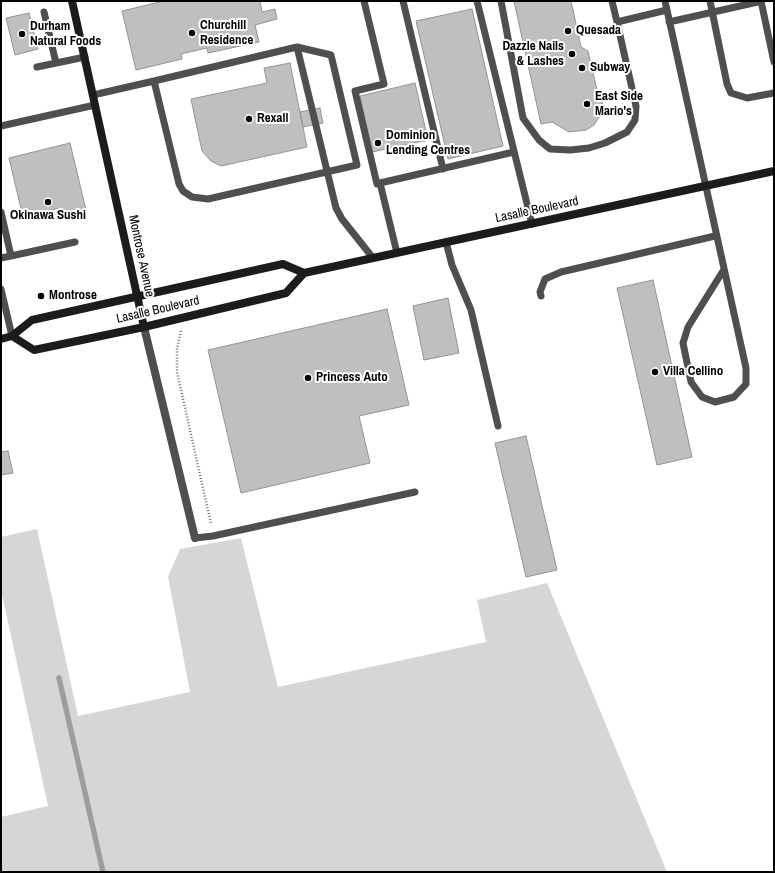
<!DOCTYPE html>
<html>
<head>
<meta charset="utf-8">
<style>
  body { margin:0 }
  #map { position:relative; width:775px; height:873px; overflow:hidden; background:#fff; font-family:"Archivo Narrow",sans-serif }
  canvas { display:block }
  .frame { position:absolute; inset:0; border:2px solid #000; pointer-events:none }
</style>
</head>
<body>
<div id="map">
<canvas width="775" height="873"></canvas>
<div class="frame"></div>
</div>
<script>
const ctx = document.querySelector('canvas').getContext('2d');
ctx.lineJoin = 'round';
function paint(path, color) {
  ctx.fillStyle = color;
  ctx.fill(path, 'evenodd');
}
function toPath(rows) {
  const path = new Path2D();
  for (const r of rows) {
    path.moveTo(r[0], r[1]);
    for (let i = 2; i < r.length; i += 2) path.lineTo(r[i], r[i + 1]);
  }
  return path;
}
function stroke(path, color, width, dash) {
  ctx.strokeStyle = color;
  ctx.lineWidth = width;
  ctx.lineCap = dash ? 'butt' : 'round';
  ctx.setLineDash(dash || []);
  ctx.stroke(path);
}
function write(font, color, halo, rows, align = 'center') {
  ctx.font = font + ' "Archivo Narrow",sans-serif';
  ctx.lineWidth = 4;
  ctx.setLineDash([]);
  ctx.textBaseline = 'middle';
  ctx.strokeStyle = halo;
  ctx.fillStyle = color;
  for (const [text, x, y, turn = 0] of rows) {
    ctx.save();
    ctx.translate(x, y);
    ctx.rotate((+turn || 0) * Math.PI / 180);
    ctx.textAlign = isNaN(turn) ? turn : align;
    if (halo) ctx.strokeText(text, 0, 0);
    ctx.fillText(text, 0, 0);
    ctx.restore();
  }
}
const green = toPath([
  [37,529,78,716,190,692,168,577,180,549,241,538,278,687,486,642,477,600,547,583,667,872,1,872,1,817,48,806,1,590,1,537]
]);
const stream = toPath([
  [59,678,103,872]
]);
const building = toPath([
  [164,1,260,1,262,12,275,9,277,19,255,25,259,42,208,53,207,48,181,54,182,59,136,70,122,11,164,1],
  [514,1,571,1,581,47,588,51,597,90,600,90,603,106,600,116,594,125,586,130,569,132,552,122,541,124,514,1],
  [472,9,503,146,448,159,416,21,472,9],
  [29,13,38,49,15,55,6,18,29,13],
  [290,63,307,147,221,166,211,161,202,151,191,99,267,83,264,68,290,63],
  [415,83,428,140,372,152,360,96,415,83],
  [320,108,323,123,303,127,300,112,320,108],
  [70,143,86,210,61,216,59,208,23,217,9,158,70,143],
  [653,280,692,457,657,465,617,288,653,280],
  [448,298,459,353,424,360,413,306,448,298],
  [387,309,409,405,359,416,370,463,241,493,208,350,387,309],
  [526,436,557,570,526,577,495,443,526,436],
  [8,451,13,473,1,475,1,452,8,451]
]);
const path = toPath([
  [181,331,177,349,177,372,211,524]
]);
const lane = toPath([
  [364,1,384,84,355,91,377,184,380,183],
  [403,1,443,169],
  [477,1,532,224],
  [501,1,523,118,539,140,550,149,570,150,589,148,605,143,627,132,635,120,636,106,617,22],
  [612,1,617,22,667,10],
  [665,1,746,368,746,384,734,397,715,402,702,397,691,382,683,343,688,327,723,271],
  [710,1,727,84,731,93,747,98,774,93],
  [761,1,774,62],
  [44,12,56,63],
  [669,22,762,1],
  [297,47,336,208,342,219,373,258],
  [37,67,85,57],
  [93,95,154,81,179,184,183,191,192,197,208,199,357,165,331,55,297,47,154,81],
  [1,126,95,105],
  [1,212,11,256,1,258],
  [446,242,452,265,471,310,498,426],
  [397,253,380,183,514,152],
  [11,256,75,242],
  [1,289,12,336],
  [541,296,540,292,545,279,561,272,715,236],
  [195,538,213,536,415,492]
]);
const street = toPath([
  [144,327,195,538]
]);
const secondary = toPath([
  [72,1,144,327],
  [12,336,34,350,144,327,286,293,304,273],
  [1,339,12,336,32,320,283,264,304,273,774,171]
]);
const markers = [
  [568,31,4,"#000"],
  [192,33,4,"#000"],
  [22,34,4,"#000"],
  [572,54,4,"#000"],
  [582,68,4,"#000"],
  [587,104,4,"#000"],
  [249,119,4,"#000"],
  [378,143,4,"#000"],
  [48,202,4,"#000"],
  [41,296,4,"#000"],
  [655,372,4,"#000"],
  [308,378,4,"#000"]
];
const poiNames = [
  ["Churchill",200,26],
  ["Residence",200,41],
  ["Durham",30,27],
  ["Natural Foods",30,42],
  ["Quesada",576,31],
  ["Dazzle Nails",564,47,"right"],
  ["& Lashes",564,62,"right"],
  ["Subway",590,68],
  ["East Side",595,97],
  ["Mario's",595,112],
  ["Rexall",257,119],
  ["Dominion",386,136],
  ["Lending Centres",386,151],
  ["Okinawa Sushi",48,216,"center"],
  ["Montrose",49,296],
  ["Villa Cellino",663,372],
  ["Princess Auto",316,378]
];
const streetNames = [
  ["Lasalle Boulevard",537,210,-12],
  ["Montrose Avenue",141,256,78],
  ["Lasalle Boulevard",158,310,-13]
];
paint(green, '#d6d6d6');
stroke(stream, '#9d9d9d', 5.5);
paint(building, '#bfbfbf');
stroke(building, '#939393', 1);
stroke(path, '#717171', 2.5, [1, 2]);
stroke(lane, '#4f4f4f', 7);
stroke(street, '#4f4f4f', 8);
stroke(secondary, '#1c1c1c', 8);
for (const [x, y, r, color] of markers) {
  const dot = new Path2D();
  dot.arc(x, y, r, 0, 2 * Math.PI);
  ctx.fillStyle = color;
  ctx.fill(dot);
  stroke(dot, '#fff', 1.5);
}
write('bold 13px', '#000', '#fff', poiNames, 'left');
write('13px', '#000', '#fff', streetNames);
</script>
</body>
</html>
